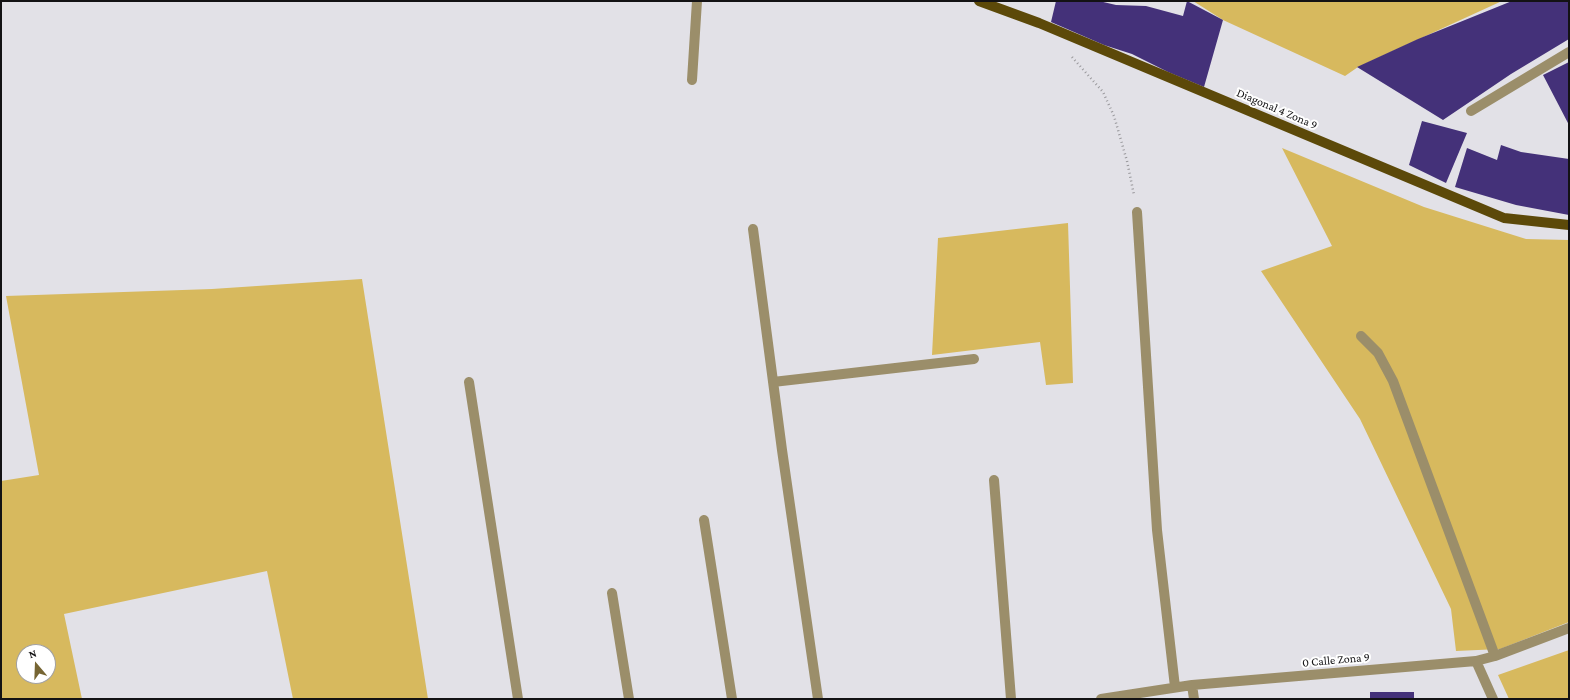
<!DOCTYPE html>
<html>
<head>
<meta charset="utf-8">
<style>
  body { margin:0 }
  #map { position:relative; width:1570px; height:700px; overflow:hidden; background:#e2e1e7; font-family:"Crimson Pro",serif }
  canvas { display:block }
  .frame { position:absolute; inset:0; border:2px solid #131214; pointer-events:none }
  .north { position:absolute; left:16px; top:644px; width:40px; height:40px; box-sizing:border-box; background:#fff; border:1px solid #a1a0a1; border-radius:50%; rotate:341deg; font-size:11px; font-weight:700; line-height:16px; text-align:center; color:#131214 }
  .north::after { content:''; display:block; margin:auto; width:14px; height:18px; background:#766533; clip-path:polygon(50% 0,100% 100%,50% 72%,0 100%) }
</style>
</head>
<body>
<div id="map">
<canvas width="1570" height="700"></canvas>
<div class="frame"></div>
<div class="north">N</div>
</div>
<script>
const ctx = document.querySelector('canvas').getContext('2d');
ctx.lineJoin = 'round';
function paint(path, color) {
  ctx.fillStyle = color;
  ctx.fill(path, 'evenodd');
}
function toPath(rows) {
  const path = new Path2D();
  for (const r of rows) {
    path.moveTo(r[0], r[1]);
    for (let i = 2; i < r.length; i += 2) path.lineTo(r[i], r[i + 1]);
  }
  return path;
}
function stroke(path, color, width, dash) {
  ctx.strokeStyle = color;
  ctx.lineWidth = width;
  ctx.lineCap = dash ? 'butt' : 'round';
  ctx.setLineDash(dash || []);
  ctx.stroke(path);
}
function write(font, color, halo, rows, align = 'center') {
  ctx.font = font + ' "Crimson Pro",serif';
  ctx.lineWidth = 4;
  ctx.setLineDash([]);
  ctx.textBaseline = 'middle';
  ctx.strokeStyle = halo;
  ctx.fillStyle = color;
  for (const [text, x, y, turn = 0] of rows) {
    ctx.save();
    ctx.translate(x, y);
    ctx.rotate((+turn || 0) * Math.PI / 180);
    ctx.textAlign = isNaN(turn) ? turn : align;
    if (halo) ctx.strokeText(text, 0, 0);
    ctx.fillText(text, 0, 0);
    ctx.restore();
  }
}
const green = toPath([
  [1193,1,1502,1,1358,67,1345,76,1223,20],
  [1282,148,1424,207,1526,239,1569,240,1569,622,1500,649,1456,651,1451,609,1360,419,1261,271,1332,246],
  [1068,223,1073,383,1046,385,1040,342,932,355,938,238],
  [362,279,428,699,293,699,267,571,64,614,82,699,1,699,1,481,39,475,6,296,212,289],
  [24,652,48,652,48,676,24,676],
  [1569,650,1569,699,1509,699,1498,675]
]);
const building = toPath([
  [1056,1,1099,1,1116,5,1146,6,1183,16,1187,1,1223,20,1204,87,1168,72,1132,54,1104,45,1051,22],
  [1512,1,1569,1,1569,39,1511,74,1443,120,1357,67,1418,39],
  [1569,62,1569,125,1543,75],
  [1422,121,1467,133,1446,183,1409,165],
  [1501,145,1521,152,1569,159,1569,215,1516,205,1455,187,1467,148,1497,160],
  [1370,692,1414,692,1414,699,1370,699]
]);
const path = toPath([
  [1072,57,1103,92,1114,116,1127,161,1134,195]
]);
const minor = toPath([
  [692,80,697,1],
  [1471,111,1569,52],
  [1137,212,1157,530,1175,687],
  [753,229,782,450,818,699],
  [1361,336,1378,353,1393,381,1495,656],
  [469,382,518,699],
  [773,382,974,359],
  [994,480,1011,699],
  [704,520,732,699],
  [612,593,629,699],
  [1476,661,1493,699],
  [1192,685,1194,699],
  [1101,699,1192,685,1476,661,1495,656,1569,628]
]);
const major = toPath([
  [979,1,1039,23,1504,218,1569,225]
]);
const streetNames = [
  ["Diagonal 4 Zona 9",1277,109,23],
  ["0 Calle Zona 9",1336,660,-5]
];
paint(green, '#d7b95e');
paint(building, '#443179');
stroke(path, '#99989c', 2.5, [1, 3]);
stroke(minor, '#9b8e6a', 10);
stroke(major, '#5c4909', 10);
write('12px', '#131214', '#fff', streetNames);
</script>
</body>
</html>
